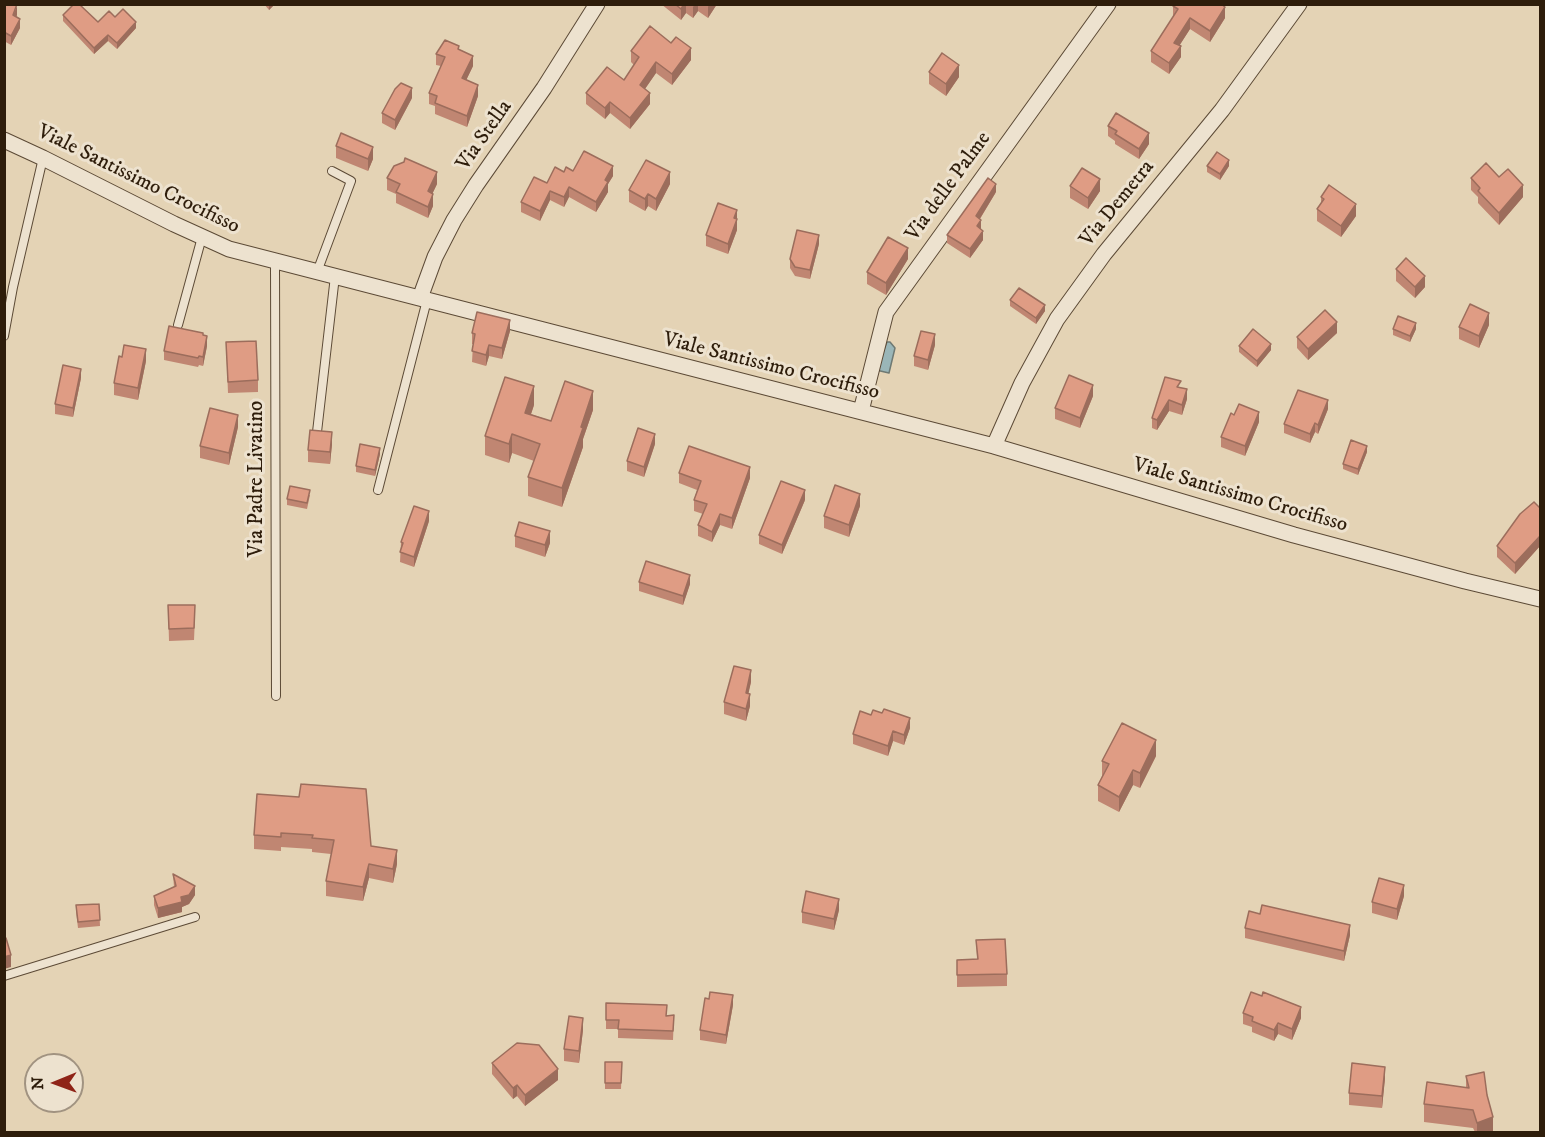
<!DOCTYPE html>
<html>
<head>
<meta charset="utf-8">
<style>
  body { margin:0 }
  #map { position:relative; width:1545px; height:1137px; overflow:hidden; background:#e4d3b5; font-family:"IM FELL DW Pica",serif }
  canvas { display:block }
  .frame { position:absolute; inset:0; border:6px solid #2e1d0b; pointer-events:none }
  .north { position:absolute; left:24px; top:1053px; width:60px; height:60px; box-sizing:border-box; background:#ede2cf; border:2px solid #a19381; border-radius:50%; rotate:269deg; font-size:16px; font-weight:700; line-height:24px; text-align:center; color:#2e1d0b }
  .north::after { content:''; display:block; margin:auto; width:21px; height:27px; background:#8f2418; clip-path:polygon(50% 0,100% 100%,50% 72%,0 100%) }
</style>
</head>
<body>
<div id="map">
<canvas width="1545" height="1137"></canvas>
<div class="frame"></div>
<div class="north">N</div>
</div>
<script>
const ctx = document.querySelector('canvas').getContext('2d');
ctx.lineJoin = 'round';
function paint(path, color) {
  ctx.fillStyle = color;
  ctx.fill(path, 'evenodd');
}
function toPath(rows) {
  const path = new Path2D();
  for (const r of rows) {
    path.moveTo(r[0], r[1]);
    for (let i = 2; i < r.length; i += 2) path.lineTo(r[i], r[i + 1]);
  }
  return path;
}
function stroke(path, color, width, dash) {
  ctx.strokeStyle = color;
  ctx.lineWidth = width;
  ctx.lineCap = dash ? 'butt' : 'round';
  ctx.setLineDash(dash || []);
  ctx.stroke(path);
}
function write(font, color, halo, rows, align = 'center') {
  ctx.font = font + ' "IM FELL DW Pica",serif';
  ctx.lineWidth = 6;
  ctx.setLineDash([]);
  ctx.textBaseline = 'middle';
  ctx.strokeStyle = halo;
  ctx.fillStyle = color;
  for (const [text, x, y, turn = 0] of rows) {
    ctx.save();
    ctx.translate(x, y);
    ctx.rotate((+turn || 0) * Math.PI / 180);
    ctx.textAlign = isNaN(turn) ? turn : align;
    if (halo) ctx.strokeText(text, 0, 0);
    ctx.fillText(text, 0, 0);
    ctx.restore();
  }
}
const water = toPath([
  [887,342,890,342,895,348,889,373,876,370,887,342]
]);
const service = toPath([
  [275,261,276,696],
  [317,272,351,181,332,171],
  [178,325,202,237],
  [4,336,13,287,43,158],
  [317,432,335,276],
  [378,490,427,300],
  [4,976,195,917]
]);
const minor = toPath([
  [4,140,43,158,174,224,229,249,994,446,1294,535,1465,581,1540,599],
  [420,298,435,257,454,220,476,185,544,88,597,4],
  [861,411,886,312,1108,4],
  [994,446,1022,383,1057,319,1104,254,1222,110,1299,4]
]);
const wall = toPath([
  [4,4,17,15,16,17,20,28,11,45,4,41],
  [264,4,275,4,269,10],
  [661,4,717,4,708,18,698,11,693,18,686,13,681,20],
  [1173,6,1225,18,1210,42,1190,29,1179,46,1181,57,1169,74,1151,62,1151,51,1173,17],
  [63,15,98,22,115,17,136,28,117,49,108,41,94,54,63,21],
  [459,50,473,66,466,80,478,96,467,127,435,114,435,106,429,104,429,93,441,66,436,65,436,54],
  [631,51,691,60,672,85,656,73,645,89,650,104,630,129,610,113,605,119,586,104,586,93,624,80,634,65,631,62],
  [929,72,959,77,946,96,929,84],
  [412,98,395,130,382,123,382,113],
  [1108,126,1149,144,1139,159,1115,144,1115,141,1108,136],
  [336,146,373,159,368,171,336,158],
  [1207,166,1229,166,1220,180,1207,172],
  [573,171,613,176,608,184,608,192,596,212,569,197,564,207,550,200,540,221,521,212,521,202,564,172],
  [1499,177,1523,197,1499,225,1478,203,1478,197,1471,190,1471,178],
  [387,178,437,184,432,194,433,206,428,218,396,203,396,194,387,190],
  [670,184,656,211,648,206,645,211,629,202,629,190],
  [1070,186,1100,191,1088,209,1070,198],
  [996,192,980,219,981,228,981,229,983,240,970,258,947,243,947,235],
  [1321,197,1356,216,1341,237,1317,221,1317,209,1321,203],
  [737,210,737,230,728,254,706,246,706,235],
  [819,244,810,279,795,276,790,268,790,259],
  [908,259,886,295,867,284,867,272],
  [1396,269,1425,287,1415,298,1396,281],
  [1010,300,1045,311,1036,324,1010,306],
  [1489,325,1479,348,1459,339,1459,327],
  [1393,329,1416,329,1410,342,1393,335],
  [510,331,502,359,489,356,486,366,472,362,473,344,472,344,472,333],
  [1337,333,1308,360,1297,348,1297,337],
  [203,336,207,346,203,366,199,365,198,367,164,360,164,351],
  [226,342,258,380,258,392,228,393],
  [935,345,928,370,914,366,914,356],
  [1239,346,1271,350,1257,367,1239,352],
  [146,361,138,400,114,395,114,383],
  [81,378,73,417,55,414,55,404],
  [1181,388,1187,399,1182,415,1169,411,1157,430,1152,428,1152,418],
  [1093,396,1080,428,1055,419,1055,408],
  [534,405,531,414,551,421,593,410,583,439,583,447,562,507,528,496,528,477,534,461,512,453,509,463,485,455,485,436],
  [1328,409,1318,434,1315,432,1310,443,1284,433,1284,424],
  [1259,422,1245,456,1221,447,1221,437],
  [238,427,229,465,200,458,200,446],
  [332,444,330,464,308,462,308,450],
  [655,444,644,477,627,471,627,461],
  [1367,452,1358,475,1343,469,1343,464],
  [380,454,375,476,356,472,356,466],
  [679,473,750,478,732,529,720,525,712,542,698,536,698,525,703,514,694,511,694,500,697,490,679,483],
  [310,495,307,509,287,505,287,499],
  [805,500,782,554,759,544,759,535],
  [860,506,849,537,824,528,824,516],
  [1540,508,1540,546,1515,574,1497,557,1497,546],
  [429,521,414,567,400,562,401,542],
  [515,536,550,543,545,557,515,547],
  [639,582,690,584,683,605,639,591],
  [168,605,195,617,194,640,169,641],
  [751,682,748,693,750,706,746,721,724,714,724,702],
  [882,713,910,728,904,745,893,741,888,756,853,744,853,734,871,715],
  [1156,756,1140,788,1133,785,1119,812,1098,801,1098,785,1102,776,1102,761],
  [257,794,371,846,397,864,393,883,369,878,363,901,326,896,326,881,331,854,312,852,312,849,281,847,281,851,254,849,254,835],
  [173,874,195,895,189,904,182,907,182,912,158,918,154,905,154,896,174,887],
  [1404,896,1397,920,1372,913,1372,902],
  [99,904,100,926,78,928,76,911],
  [839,910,834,930,802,923,802,912],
  [1260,914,1350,935,1344,961,1245,938,1245,928],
  [976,940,1007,974,1007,986,957,987,957,960,977,959],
  [606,1003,667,1016,674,1015,673,1040,618,1038,618,1029,606,1029],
  [733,1005,726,1044,700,1040,700,1030],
  [1243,1013,1301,1018,1292,1040,1278,1034,1274,1041,1252,1032,1252,1027,1243,1024],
  [583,1030,579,1063,564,1061,564,1049],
  [605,1062,622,1062,621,1089,605,1089],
  [492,1063,558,1080,525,1106,517,1096,513,1099,492,1074],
  [1466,1076,1493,1132,1475,1132,1473,1128,1424,1122,1424,1104,1466,1087],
  [1385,1078,1382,1108,1349,1105,1349,1093]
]);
const shadedWall = toPath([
  [269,4,275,4,269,10],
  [684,4,686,4,686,13,681,20,681,9],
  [695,4,698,4,698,11,693,18,693,7],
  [709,4,717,4,708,18,708,7],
  [17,6,17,15,13,24,13,15],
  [1225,7,1225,18,1210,42,1210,31],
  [1190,18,1190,29,1174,54,1174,43],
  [20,19,20,28,11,45,11,36],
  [136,22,136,28,117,49,117,43],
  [108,35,108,41,94,54,94,48],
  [1181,46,1181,57,1169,74,1169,63],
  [691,48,691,60,672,85,672,74],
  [473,56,473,66,462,89,462,78],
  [656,62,656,73,640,96,640,85],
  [959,65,959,77,946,96,946,84],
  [478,85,478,96,467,127,467,116],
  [412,88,412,98,395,130,395,120],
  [650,93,650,104,630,129,630,118],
  [610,102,610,113,605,119,605,108],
  [1149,133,1149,144,1139,159,1139,149],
  [373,147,373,159,368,171,368,159],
  [1229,160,1229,166,1220,180,1220,174],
  [613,166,613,176,608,184,608,192,596,212,596,202,605,180],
  [437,172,437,184,428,203,428,191],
  [670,172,670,184,656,211,656,199],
  [1100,179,1100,191,1088,209,1088,198],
  [996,184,996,192,976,225,976,216],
  [1523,185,1523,197,1499,225,1499,213],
  [569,187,569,197,564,207,564,197],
  [550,191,550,200,540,221,540,211],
  [433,194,433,206,428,218,428,207],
  [648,194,648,206,645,211,645,199],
  [1356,204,1356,216,1341,237,1341,226],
  [737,210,737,230,728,254,728,244,734,218],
  [981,220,981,228,977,235,977,226],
  [983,231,983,240,970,258,970,249],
  [819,235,819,244,810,279,810,270],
  [908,248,908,259,886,295,886,283],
  [1425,276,1425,287,1415,298,1415,287],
  [1045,305,1045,311,1036,324,1036,318],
  [1489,313,1489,325,1479,348,1479,336],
  [510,320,510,331,502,359,502,348],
  [1337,322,1337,333,1308,360,1308,349],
  [1416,323,1416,329,1410,342,1410,336],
  [935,334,935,345,928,370,928,360],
  [207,336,207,346,203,366,203,357],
  [1271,344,1271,350,1257,367,1257,361],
  [489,345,489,356,486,366,486,355],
  [146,349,146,361,138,400,138,388],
  [81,369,81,378,73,417,73,408],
  [1093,385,1093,396,1080,428,1080,418],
  [534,386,534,405,525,432,525,413],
  [1187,389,1187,399,1182,415,1182,405],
  [593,391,593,410,583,439,583,447,562,507,562,488,581,427],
  [1169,400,1169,411,1157,430,1157,420],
  [1328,400,1328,409,1318,434,1318,425],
  [1259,412,1259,422,1245,456,1245,446],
  [238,415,238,427,229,465,229,453],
  [1315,423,1315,432,1310,443,1310,434],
  [332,432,332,444,330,464,330,452],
  [512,434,512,453,509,463,509,444],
  [655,434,655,444,644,477,644,467],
  [1367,446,1367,452,1358,475,1358,469],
  [380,448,380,454,375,476,375,470],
  [750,467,750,478,732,529,732,518],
  [805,490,805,500,782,554,782,545],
  [860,494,860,506,849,537,849,525],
  [429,511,429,521,414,567,414,557],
  [720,514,720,525,712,542,712,532],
  [550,531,550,543,545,557,545,545],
  [1540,536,1540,546,1515,574,1515,563],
  [690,575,690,584,683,605,683,596],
  [751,670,751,682,746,705,746,693],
  [750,694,750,706,746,721,746,709],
  [910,718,910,728,904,745,904,735],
  [893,731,893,741,888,756,888,746],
  [1156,740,1156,756,1140,788,1140,773],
  [1133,770,1133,785,1119,812,1119,797],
  [397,850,397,864,393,883,393,869],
  [369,864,369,878,363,901,363,887],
  [1404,885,1404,896,1397,920,1397,909],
  [195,886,195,895,189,904,182,907,182,912,158,918,158,908,181,897],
  [839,899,839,910,834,930,834,919],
  [1350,925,1350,935,1344,961,1344,951],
  [11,955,11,967,4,969,4,957],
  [733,995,733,1005,726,1044,726,1035],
  [1301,1007,1301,1018,1292,1040,1292,1029],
  [583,1018,583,1030,579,1063,579,1051],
  [1278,1023,1278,1034,1274,1041,1274,1030],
  [1385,1067,1385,1078,1382,1108,1382,1096],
  [558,1069,558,1080,525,1106,525,1095],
  [517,1085,517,1096,513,1099,513,1088],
  [1493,1117,1493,1132,1477,1132,1477,1123]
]);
const building = toPath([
  [4,4,17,4,13,15,20,19,11,36,4,32,4,4],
  [74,4,79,4,98,22,109,11,115,17,123,9,136,22,117,43,108,35,94,48,63,15,74,4],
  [675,4,684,4,681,9,675,4],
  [1173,4,1221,4,1225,7,1210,31,1190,18,1174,43,1181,46,1169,63,1151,51,1178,9,1173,6,1173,4],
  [650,26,671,43,676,37,691,48,672,74,656,62,640,85,650,93,630,118,610,102,605,108,586,93,607,67,624,80,639,57,631,51,650,26],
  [445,40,459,46,458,49,473,56,462,78,478,85,467,116,435,103,437,96,429,93,445,57,436,54,445,40],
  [942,53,959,65,946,84,929,72,942,53],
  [401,83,412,88,395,120,382,113,395,89,401,83],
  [1116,113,1149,133,1139,149,1115,134,1117,131,1108,126,1116,113],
  [341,133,373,147,368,159,336,146,341,133],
  [584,151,613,166,605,180,608,182,596,202,569,187,564,197,550,191,540,211,521,202,534,177,547,183,555,167,564,172,566,167,573,171,584,151],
  [1217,152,1229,160,1220,174,1207,166,1217,152],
  [405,158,437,172,428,191,433,194,428,207,396,192,400,184,387,178,394,166,404,162,405,158],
  [646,160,670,172,656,199,648,194,645,199,629,190,646,160],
  [1486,163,1499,177,1508,169,1523,185,1499,213,1478,191,1480,188,1471,178,1486,163],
  [1082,168,1100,179,1088,198,1070,186,1082,168],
  [988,178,996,184,976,216,981,220,977,226,983,231,970,249,947,235,988,178],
  [1329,185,1356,204,1341,226,1317,209,1324,199,1321,197,1329,185],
  [718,203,737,210,734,218,737,219,728,244,706,235,718,203],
  [797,230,819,235,810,270,795,267,790,259,797,230],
  [888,237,908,248,886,283,867,272,888,237],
  [1406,258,1425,276,1415,287,1396,269,1406,258],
  [1019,288,1045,305,1036,318,1010,300,1019,288],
  [1470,304,1489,313,1479,336,1459,327,1470,304],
  [1325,310,1337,322,1308,349,1297,337,1325,310],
  [477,312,510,320,502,348,489,345,486,355,472,351,475,334,472,333,477,312],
  [1398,316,1416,323,1410,336,1393,329,1398,316],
  [169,326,203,333,203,335,207,336,203,357,199,356,198,358,164,351,169,326],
  [1253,329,1271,344,1257,361,1239,346,1253,329],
  [921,331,935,334,928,360,914,356,921,331],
  [256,341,258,380,228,382,226,342,256,341],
  [124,345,146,349,138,388,114,383,119,356,122,357,124,345],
  [63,365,81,369,73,408,55,404,63,365],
  [1069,375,1093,385,1080,418,1055,408,1069,375],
  [505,377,534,386,525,413,551,421,565,381,593,391,581,427,583,428,562,488,528,477,540,444,512,434,509,444,485,436,505,377],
  [1165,377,1181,381,1177,387,1187,389,1182,405,1169,400,1157,420,1152,418,1165,377],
  [1298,390,1328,400,1318,425,1315,423,1310,434,1284,424,1298,390],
  [1239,404,1259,412,1245,446,1221,437,1231,413,1234,415,1239,404],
  [210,408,238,415,229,453,200,446,210,408],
  [638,428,655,434,644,467,627,461,638,428],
  [310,430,332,432,330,452,308,450,310,430],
  [1351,440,1367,446,1358,469,1343,464,1351,440],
  [360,444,380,448,375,470,356,466,360,444],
  [689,446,750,467,732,518,720,514,712,532,698,525,707,504,694,500,701,481,679,473,689,446],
  [781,481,805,490,782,545,759,535,781,481],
  [835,485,860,494,849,525,824,516,835,485],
  [290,486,310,490,307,503,287,499,290,486],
  [1534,502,1540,508,1540,536,1515,563,1497,546,1520,514,1534,502],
  [414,506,429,511,414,557,400,552,403,543,401,542,414,506],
  [519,522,550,531,545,545,515,536,519,522],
  [646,561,690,575,683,596,639,582,646,561],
  [168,605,195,605,194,628,169,629,168,605],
  [734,666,751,670,746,693,750,694,746,709,724,702,734,666],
  [884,709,910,718,904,735,893,731,888,746,853,734,860,711,871,715,873,710,882,713,884,709],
  [1122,723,1156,740,1140,773,1133,770,1119,797,1098,785,1109,764,1102,761,1122,723],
  [301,784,366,789,371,846,397,850,393,869,369,864,363,887,326,881,334,840,312,838,313,835,281,833,281,837,254,835,257,794,299,797,301,784],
  [173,874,195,886,189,895,181,897,182,902,158,908,154,896,176,886,173,874],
  [1379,878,1404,885,1397,909,1372,902,1379,878],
  [806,891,839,899,834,919,802,912,806,891],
  [99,904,100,920,78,922,76,905,99,904],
  [1262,905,1350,925,1344,951,1245,928,1249,911,1260,914,1262,905],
  [4,938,6,938,11,955,4,957,4,938],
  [1005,939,1007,974,957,975,957,960,978,959,976,940,1005,939],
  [710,992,733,995,726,1035,700,1030,705,998,709,999,710,992],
  [1251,992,1262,996,1263,992,1301,1007,1292,1029,1278,1023,1274,1030,1252,1021,1253,1017,1243,1013,1251,992],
  [606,1003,667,1005,666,1016,674,1015,673,1031,618,1029,619,1020,606,1020,606,1003],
  [569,1016,583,1018,579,1051,564,1049,569,1016],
  [517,1043,539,1045,558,1069,525,1095,517,1085,513,1088,492,1063,517,1043],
  [605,1062,622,1062,621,1083,605,1083,605,1062],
  [1352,1063,1385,1067,1382,1096,1349,1093,1352,1063],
  [1484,1072,1487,1095,1493,1117,1477,1123,1473,1110,1424,1104,1427,1082,1469,1088,1466,1076,1484,1072]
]);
const streetNames = [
  ["Via Stella",485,136,-55],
  ["Viale Santissimo Crocifisso",138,180,26],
  ["Via delle Palme",949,187,-54],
  ["Via Demetra",1118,204,-51],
  ["Viale Santissimo Crocifisso",771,367,14],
  ["Via Padre Livatino",258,479,-90],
  ["Viale Santissimo Crocifisso",1240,496,16]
];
paint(water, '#9ab6b8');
stroke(water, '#6f7973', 1.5);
stroke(service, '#5c4a36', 10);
stroke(minor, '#5c4a36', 17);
stroke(service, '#ede2cf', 8);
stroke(minor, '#ede2cf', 15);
paint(wall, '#c08672');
paint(shadedWall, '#9c6d5c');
paint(building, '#df9c84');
stroke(building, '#9c6d5c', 1.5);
write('21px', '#2e1d0b', '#ede2cf', streetNames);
</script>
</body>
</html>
